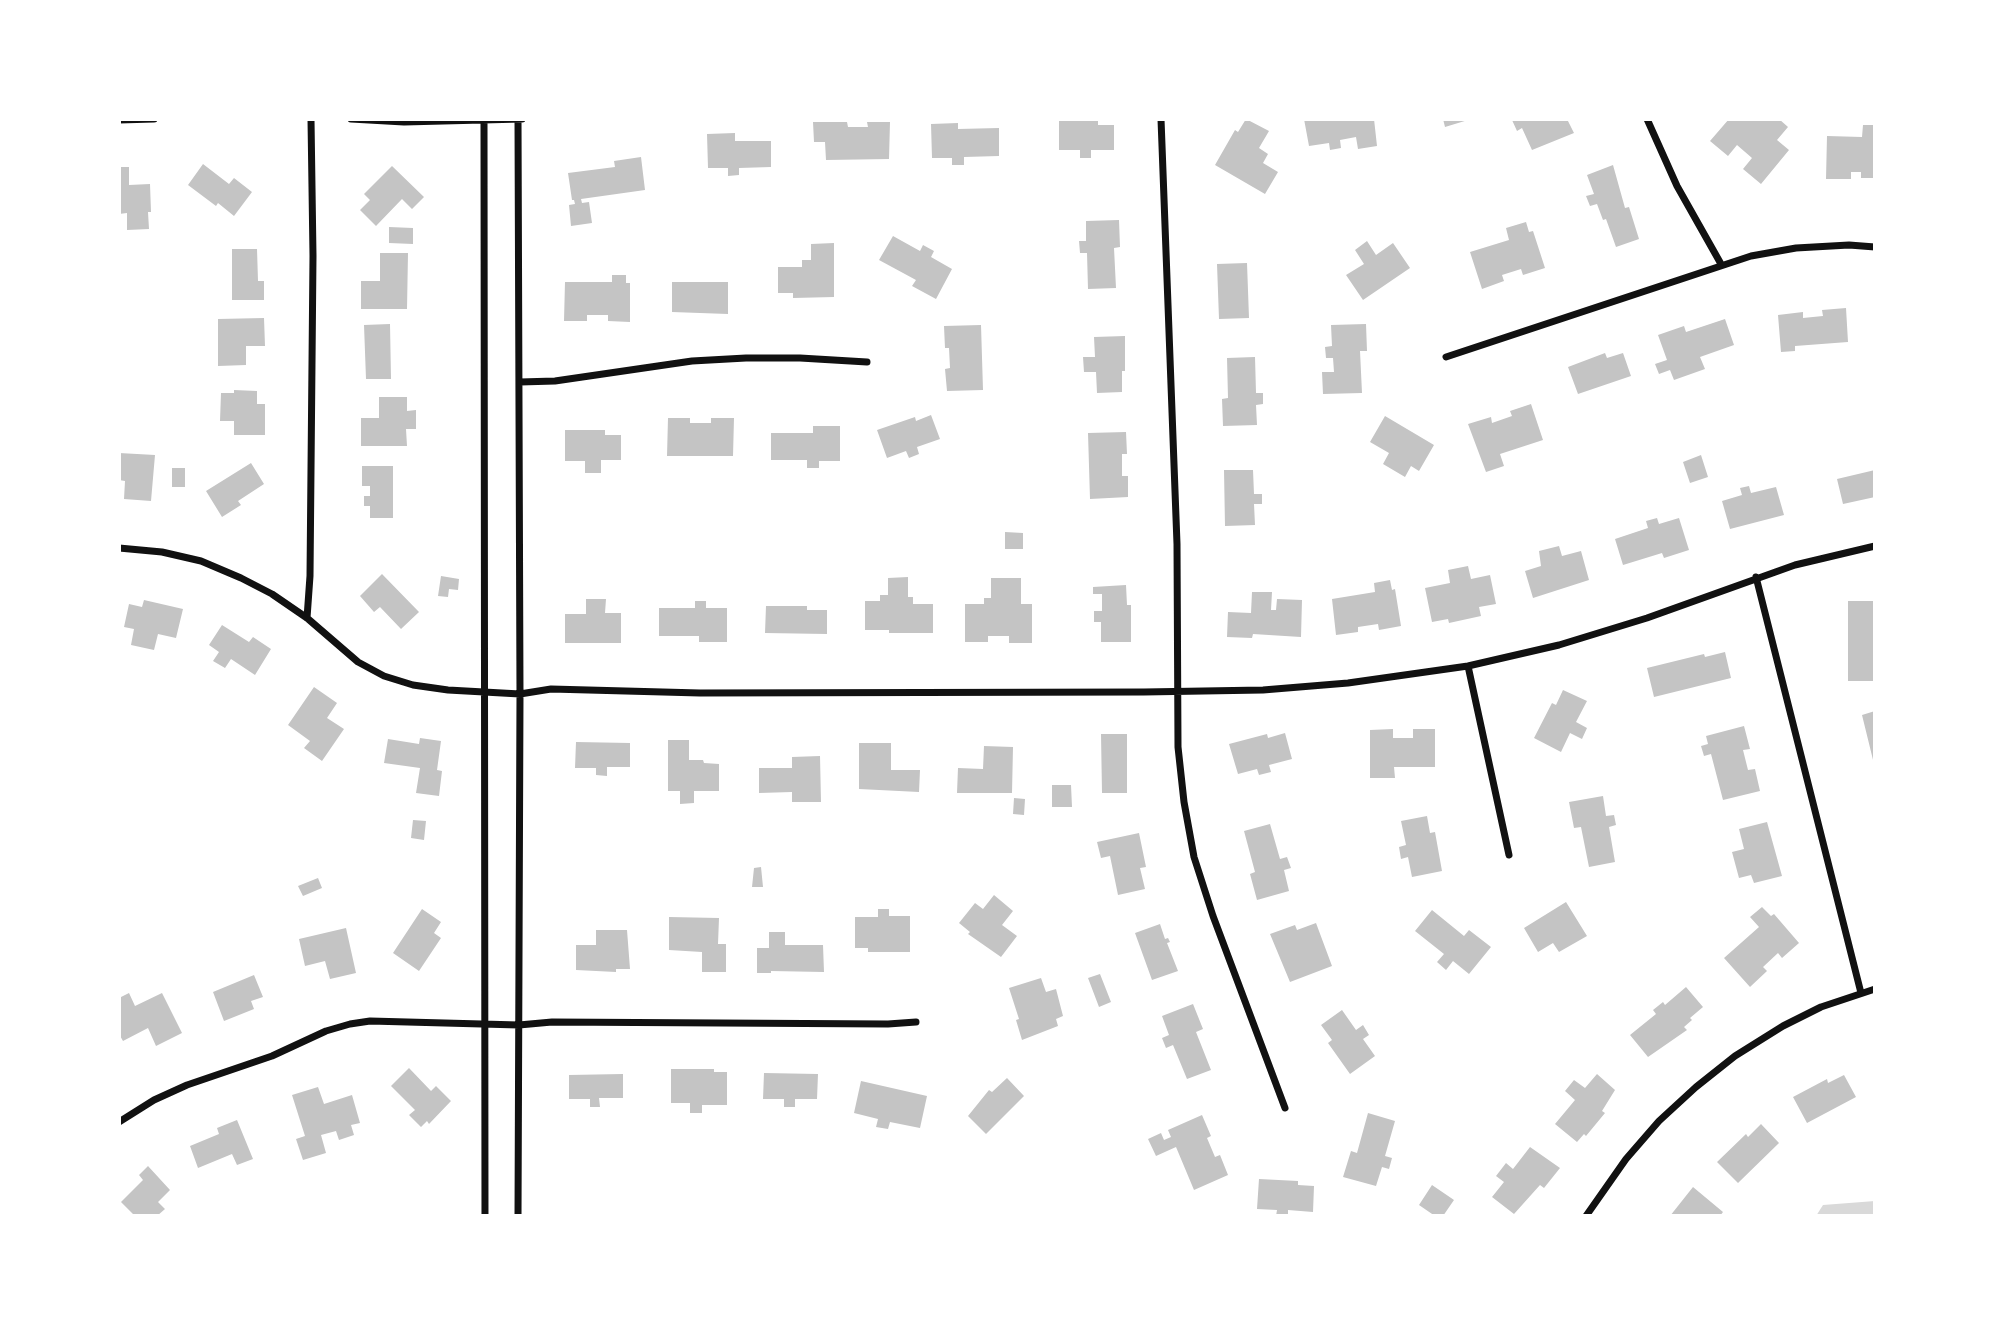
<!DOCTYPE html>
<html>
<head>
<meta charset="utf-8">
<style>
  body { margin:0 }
  #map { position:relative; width:1994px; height:1335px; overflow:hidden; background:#fff; font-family:Karla,sans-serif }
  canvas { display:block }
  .frame { position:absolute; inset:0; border:121px solid #fff; pointer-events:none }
</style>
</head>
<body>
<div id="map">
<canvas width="1994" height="1335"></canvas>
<div class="frame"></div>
</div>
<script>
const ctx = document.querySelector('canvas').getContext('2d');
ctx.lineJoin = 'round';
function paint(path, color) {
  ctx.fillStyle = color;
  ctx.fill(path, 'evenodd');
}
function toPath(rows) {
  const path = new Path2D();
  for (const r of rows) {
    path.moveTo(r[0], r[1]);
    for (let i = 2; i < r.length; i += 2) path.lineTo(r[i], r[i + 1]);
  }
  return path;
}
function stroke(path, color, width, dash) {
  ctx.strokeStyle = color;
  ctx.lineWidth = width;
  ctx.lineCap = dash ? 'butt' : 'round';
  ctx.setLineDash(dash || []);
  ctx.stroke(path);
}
const water = toPath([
  [1875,1201,1875,1216,1816,1216,1823,1205]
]);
const building = toPath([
  [1246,119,1269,131,1259,148,1268,154,1263,163,1278,172,1265,194,1215,165,1235,130,1238,132],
  [1304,119,1374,119,1377,146,1358,149,1356,137,1340,140,1341,148,1330,150,1329,143,1309,146],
  [1443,119,1468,119,1468,120,1445,127],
  [1514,119,1567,119,1574,133,1532,150,1522,128,1517,131,1512,120],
  [1729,119,1779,119,1788,127,1777,140,1789,150,1761,184,1743,169,1752,158,1737,145,1728,156,1710,141],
  [1059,120,1098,120,1098,125,1114,125,1114,150,1091,150,1091,158,1080,158,1080,150,1059,150],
  [813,122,847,122,848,127,868,127,867,122,890,122,889,159,826,160,825,142,814,142],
  [958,123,958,129,999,128,999,156,964,157,964,165,952,165,952,158,932,158,931,124],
  [1863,125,1875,125,1875,178,1861,178,1861,172,1851,172,1851,179,1826,179,1827,136,1862,137],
  [735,133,735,141,771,141,771,167,739,168,739,175,728,176,728,168,708,168,707,134],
  [641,157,645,190,581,199,582,203,589,202,592,223,571,226,569,205,575,204,574,200,572,200,568,173,615,167,614,161],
  [203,164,229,184,234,178,252,192,234,216,218,203,216,206,188,185],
  [1613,165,1625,208,1629,207,1639,239,1616,247,1606,219,1603,220,1597,204,1590,206,1586,196,1594,194,1587,175],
  [392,166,424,197,412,209,402,199,376,226,360,210,370,200,364,194],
  [119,167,129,167,129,185,150,184,151,212,148,212,149,229,127,230,127,213,119,214],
  [1119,220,1120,247,1114,248,1116,288,1088,289,1087,253,1080,253,1079,241,1086,241,1086,221],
  [1526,222,1529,232,1533,231,1545,268,1523,275,1521,269,1502,275,1504,281,1482,289,1470,252,1509,240,1506,228],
  [389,227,413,228,413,244,389,243],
  [893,236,920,251,923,245,934,251,931,257,952,269,936,299,912,286,916,280,879,260],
  [1367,241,1376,255,1393,243,1410,268,1363,300,1346,275,1364,264,1355,250],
  [834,243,834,297,793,298,793,293,778,293,778,267,802,267,802,260,811,260,811,244],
  [232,249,257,249,258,281,264,281,264,300,232,300],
  [380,253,408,253,407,309,361,309,361,281,380,281],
  [1247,263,1249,318,1219,319,1217,264],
  [612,275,626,275,626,283,630,283,630,322,608,321,608,315,587,315,587,321,564,321,565,282,612,282],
  [672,282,728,282,728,314,672,312],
  [1846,308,1848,342,1795,346,1795,351,1781,352,1778,315,1803,312,1803,318,1823,316,1822,310],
  [264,318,265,346,246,346,246,365,218,366,218,319],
  [1725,319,1734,345,1700,357,1705,369,1674,380,1670,370,1659,374,1655,364,1667,360,1658,335,1684,326,1686,332],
  [390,324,391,379,366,379,364,325],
  [1366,324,1367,351,1360,351,1362,393,1323,394,1322,372,1334,372,1333,358,1326,358,1325,347,1332,346,1331,325],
  [981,325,983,390,947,391,945,369,950,368,949,348,945,348,944,326],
  [1125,336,1125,371,1122,371,1122,392,1097,393,1096,372,1084,372,1083,357,1095,357,1094,337],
  [1605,353,1607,358,1623,353,1631,376,1578,394,1568,367],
  [1255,357,1256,393,1263,393,1263,404,1256,405,1257,425,1223,426,1222,399,1228,398,1227,358],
  [234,390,257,391,257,404,265,404,265,435,234,435,234,421,220,421,221,393,234,393],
  [379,397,407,397,407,411,416,410,416,429,406,429,407,446,361,446,361,418,379,418],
  [1531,404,1543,440,1500,454,1504,466,1486,472,1468,424,1491,417,1492,423,1512,416,1510,411],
  [931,415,940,439,917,447,919,454,909,458,906,451,887,458,877,430,915,417,916,421],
  [1385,416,1434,445,1419,471,1411,466,1405,477,1383,464,1389,453,1370,442],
  [668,418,690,418,690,423,711,423,711,418,734,418,733,456,667,456],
  [813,426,840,426,840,461,819,461,819,468,807,468,807,460,771,460,771,433,813,433],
  [565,430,605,430,605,435,621,435,621,460,601,460,601,473,585,473,585,461,565,461],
  [1126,432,1127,454,1122,454,1122,476,1128,476,1128,497,1090,499,1088,433],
  [119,453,155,455,151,501,124,499,125,481,119,480],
  [1701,455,1708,477,1690,483,1683,462],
  [251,463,264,484,238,501,241,505,222,517,206,491],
  [362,466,393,466,393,518,370,518,370,506,364,506,364,496,370,496,370,486,362,486],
  [172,468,185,468,185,487,172,487],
  [1224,470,1253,470,1254,494,1262,494,1262,504,1254,504,1255,525,1225,526],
  [1875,470,1875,497,1843,504,1837,479],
  [1749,486,1751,493,1776,487,1784,515,1730,529,1722,501,1742,495,1740,488],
  [1657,518,1659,524,1679,518,1689,550,1664,558,1662,553,1623,565,1615,539,1648,528,1646,521],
  [1005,532,1023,533,1023,549,1005,549],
  [1559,546,1562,556,1581,551,1589,580,1533,598,1525,571,1541,566,1539,551],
  [1468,566,1471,579,1490,575,1496,604,1479,607,1481,616,1449,623,1448,619,1432,622,1425,588,1450,583,1448,570],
  [382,574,419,612,401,629,380,607,374,612,360,596],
  [441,576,459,579,458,590,449,589,448,597,438,596],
  [908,577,908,597,913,597,913,604,933,604,933,633,889,633,889,630,865,630,865,601,880,601,880,595,888,595,888,578],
  [991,578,1021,578,1021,604,1032,604,1032,643,1009,643,1009,636,988,636,988,642,965,642,965,604,984,604,984,598,991,598],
  [1390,580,1392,590,1395,589,1401,626,1379,630,1378,624,1358,627,1358,632,1336,635,1332,599,1375,592,1374,583],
  [1126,585,1127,605,1131,605,1131,642,1101,642,1101,622,1094,622,1094,611,1102,611,1102,594,1093,594,1093,587],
  [1252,592,1272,592,1271,610,1276,610,1277,599,1302,600,1301,637,1253,634,1252,638,1227,637,1228,612,1251,613],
  [586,599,606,599,605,613,621,613,621,643,565,643,565,614,586,614],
  [144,600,183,609,176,638,158,634,154,650,131,645,134,629,124,627,129,604,142,607],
  [695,601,706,601,706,608,727,608,727,642,699,642,699,636,659,636,659,608,695,608],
  [1848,601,1875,601,1875,681,1848,681],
  [766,606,807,606,807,610,827,610,827,634,765,633],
  [222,625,249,642,253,637,271,649,255,675,231,659,225,668,213,661,219,652,209,645],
  [1725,652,1731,678,1654,697,1647,668,1704,654,1705,657],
  [314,687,337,703,327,718,344,729,322,761,304,748,310,741,288,725],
  [1563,690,1587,701,1576,722,1587,728,1582,739,1570,733,1561,752,1534,738,1552,703,1556,705],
  [1875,711,1875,764,1874,764,1862,715],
  [1744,726,1750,749,1743,750,1748,770,1755,769,1760,791,1723,800,1711,754,1704,756,1701,746,1708,744,1706,736],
  [1393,729,1393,738,1413,738,1413,729,1435,729,1435,767,1394,767,1395,778,1370,778,1370,730],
  [1285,733,1292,759,1269,765,1271,772,1259,775,1257,769,1238,774,1229,744,1267,734,1268,738],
  [1101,734,1127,734,1127,793,1102,793],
  [420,738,441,741,437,770,442,771,439,796,416,793,420,768,384,763,388,739,419,744],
  [668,740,689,740,689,760,703,760,704,763,719,764,719,791,694,791,694,803,680,804,680,791,668,791],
  [576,742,630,743,630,767,607,767,607,776,596,775,596,768,575,768],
  [859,743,891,743,891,770,920,770,919,792,859,789],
  [984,746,1013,747,1012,793,957,793,958,768,983,769],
  [820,756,821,802,792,802,792,792,759,793,759,768,792,768,792,757],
  [1052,785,1071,785,1072,807,1052,807],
  [1603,796,1606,816,1614,815,1616,825,1609,827,1615,862,1589,867,1581,827,1574,828,1569,802],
  [1014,798,1025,799,1024,815,1013,814],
  [1427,816,1430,833,1435,832,1442,871,1412,877,1408,857,1401,859,1399,847,1406,845,1401,821],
  [413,820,426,821,424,840,411,838],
  [1767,822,1782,876,1754,883,1751,875,1739,878,1732,852,1744,849,1739,829],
  [1270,824,1280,859,1287,857,1291,868,1284,870,1289,891,1257,900,1250,874,1255,872,1244,831],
  [1139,833,1146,867,1140,868,1145,889,1118,895,1110,856,1101,858,1097,842],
  [761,867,763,887,752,887,754,868],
  [318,878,322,888,303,896,298,886],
  [994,895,1013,911,1002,925,1017,936,1001,957,968,934,970,932,959,923,975,903,983,909],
  [1566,902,1587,936,1559,952,1553,943,1538,952,1524,928],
  [1762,907,1771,916,1774,914,1799,943,1782,958,1778,953,1763,967,1767,971,1750,987,1724,958,1759,927,1750,917],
  [422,909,441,922,434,933,441,938,419,971,393,953],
  [878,909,889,909,889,916,910,916,910,952,868,952,868,948,855,948,855,917,878,917],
  [1432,910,1464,936,1469,930,1491,947,1469,974,1453,961,1446,970,1437,962,1444,954,1415,931],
  [669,917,719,918,718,944,726,944,726,972,702,972,702,952,669,950],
  [1316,923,1332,966,1290,982,1270,934,1295,925,1297,930],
  [1160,924,1165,939,1168,938,1170,942,1167,943,1178,971,1152,980,1135,933],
  [346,928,356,973,330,979,325,961,305,966,299,939],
  [596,930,627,930,630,969,616,969,616,972,576,970,576,945,596,945],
  [769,932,785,932,785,945,823,945,824,972,771,971,771,973,757,973,757,948,769,948],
  [1100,974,1111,1002,1099,1007,1088,978],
  [254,975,263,997,251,1001,254,1009,224,1021,213,992],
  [1041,978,1046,992,1056,989,1063,1016,1056,1019,1058,1026,1022,1040,1016,1020,1019,1019,1009,988],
  [1686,987,1703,1007,1690,1018,1692,1020,1684,1027,1687,1030,1648,1057,1630,1035,1656,1014,1653,1010,1663,1002,1665,1005],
  [129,993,135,1006,162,993,182,1033,156,1046,148,1028,123,1041,119,1034,119,998],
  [1193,1004,1203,1029,1196,1032,1211,1070,1187,1079,1173,1045,1166,1048,1162,1038,1169,1035,1162,1016],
  [1342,1010,1356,1030,1363,1025,1369,1035,1363,1039,1375,1056,1350,1074,1328,1043,1332,1040,1321,1025],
  [409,1068,431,1091,436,1086,451,1101,429,1124,427,1121,421,1127,409,1115,415,1110,391,1086],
  [671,1069,714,1069,714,1072,727,1072,727,1105,702,1105,702,1113,690,1113,690,1103,671,1103],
  [764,1073,818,1074,817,1099,795,1099,795,1107,784,1107,784,1099,763,1099],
  [623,1074,623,1098,599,1098,600,1107,590,1107,590,1099,569,1099,569,1075],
  [1597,1074,1615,1090,1602,1111,1605,1113,1586,1136,1584,1134,1577,1142,1555,1124,1575,1100,1565,1091,1574,1080,1585,1088],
  [1844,1075,1856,1097,1807,1123,1793,1097,1827,1079,1828,1083],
  [1007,1078,1024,1096,986,1134,968,1116,989,1090,992,1092],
  [861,1081,927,1096,920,1128,890,1122,888,1129,876,1127,878,1119,854,1113],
  [318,1087,324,1104,352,1095,360,1123,351,1125,354,1135,339,1140,336,1131,321,1135,326,1153,303,1160,296,1139,305,1136,292,1095],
  [1368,1113,1395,1121,1385,1156,1392,1158,1389,1169,1382,1167,1376,1186,1343,1177,1351,1151,1357,1153],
  [1202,1115,1211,1136,1207,1138,1215,1157,1220,1155,1228,1175,1194,1190,1176,1147,1156,1156,1148,1139,1161,1133,1164,1140,1171,1137,1168,1130],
  [237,1120,253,1159,237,1165,232,1154,198,1168,190,1146,219,1134,217,1128],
  [1761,1124,1779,1143,1738,1183,1717,1162,1746,1134,1748,1137],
  [1530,1147,1560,1168,1544,1188,1540,1185,1514,1214,1492,1197,1504,1182,1496,1176,1506,1163,1513,1169],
  [148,1166,170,1190,158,1202,165,1209,157,1216,142,1214,135,1216,121,1202,143,1180,139,1175],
  [1259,1179,1298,1181,1298,1185,1314,1186,1313,1212,1288,1210,1288,1216,1276,1216,1277,1210,1257,1209],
  [1432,1185,1454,1200,1443,1216,1435,1216,1419,1205],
  [1693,1187,1723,1212,1720,1216,1670,1216]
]);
const minor = toPath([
  [351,119,404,122,522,119],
  [484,119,485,1216],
  [518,119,520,694,518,1216],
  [1161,119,1177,544,1178,747,1184,802,1194,857,1213,916,1285,1108],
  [1647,119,1677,186,1721,264],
  [119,120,154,119],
  [1446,357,1751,256,1796,248,1849,245,1875,247],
  [520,382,555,381,692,361,746,358,800,358,867,362],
  [119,548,162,552,201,561,241,578,272,594,307,618,358,662,384,676,413,685,448,690,520,694,551,689,700,693,1144,692,1263,690,1348,683,1468,666,1559,645,1647,618,1795,565,1875,546],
  [1756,577,1861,993],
  [307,618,310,576,313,256,311,119],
  [1468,666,1509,855],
  [119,1122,154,1100,187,1085,272,1056,326,1031,350,1024,370,1021,519,1025,552,1022,888,1024,916,1022],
  [1586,1216,1626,1159,1659,1121,1696,1087,1735,1056,1783,1026,1821,1007,1875,989]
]);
paint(water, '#d9d9d9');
paint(building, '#c4c4c4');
stroke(minor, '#111', 7);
</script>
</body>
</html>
